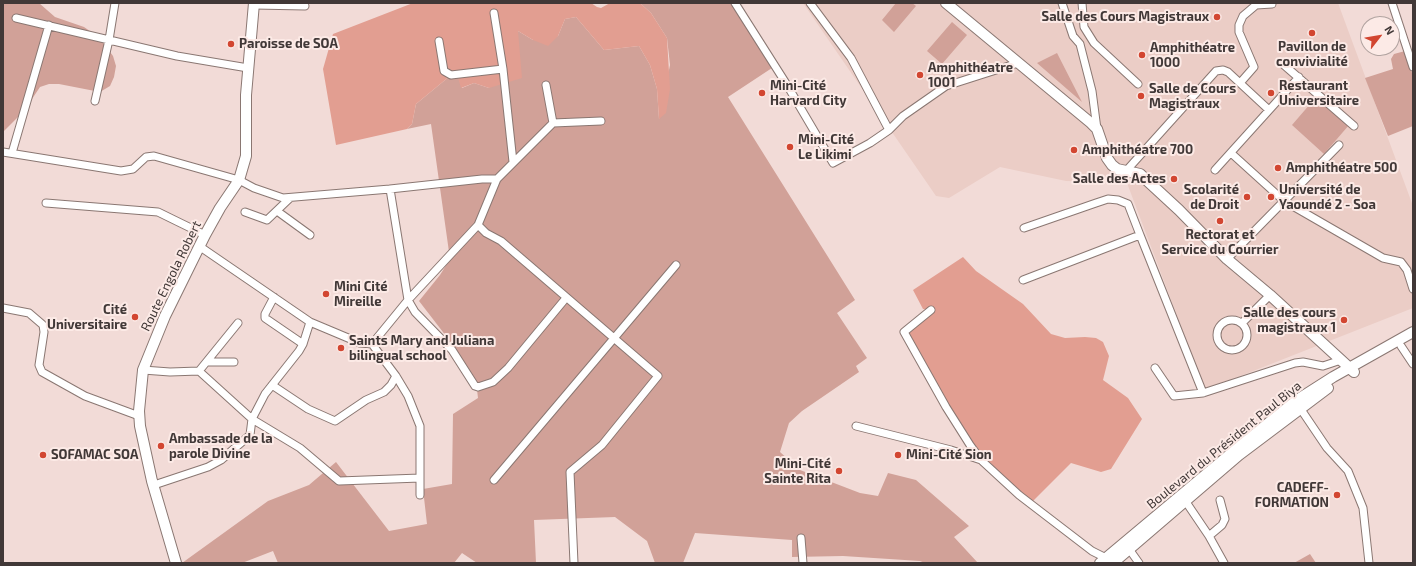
<!DOCTYPE html>
<html>
<head>
<meta charset="utf-8">
<style>
  body { margin:0 }
  #map { position:relative; width:1416px; height:566px; overflow:hidden; background:#f2dbd7; font-family:"Exo 2",sans-serif }
  canvas { display:block }
  .frame { position:absolute; inset:0; border:4px solid #413837; pointer-events:none }
  .north { position:absolute; left:1360px; top:16px; width:40px; height:40px; box-sizing:border-box; background:#fceae6; border:1px solid #b1a3a0; border-radius:50%; rotate:59deg; font-size:11px; font-weight:700; line-height:16px; text-align:center; color:#413837 }
  .north::after { content:''; display:block; margin:auto; width:14px; height:18px; background:#d24631; clip-path:polygon(50% 0,100% 100%,50% 72%,0 100%) }
</style>
</head>
<body>
<div id="map">
<canvas width="1416" height="566"></canvas>
<div class="frame"></div>
<div class="north">N</div>
</div>
<script>
const ctx = document.querySelector('canvas').getContext('2d');
ctx.lineJoin = 'round';
function paint(path, color) {
  ctx.fillStyle = color;
  ctx.fill(path, 'evenodd');
}
function toPath(rows) {
  const path = new Path2D();
  for (const r of rows) {
    if (r.length === 3) {
      path.moveTo(r[0] + r[2], r[1]);
      path.arc(r[0], r[1], r[2], 0, 2 * Math.PI);
      continue;
    }
    path.moveTo(r[0], r[1]);
    for (let i = 2; i < r.length; i += 2) path.lineTo(r[i], r[i + 1]);
  }
  return path;
}
function stroke(path, color, width, dash) {
  ctx.strokeStyle = color;
  ctx.lineWidth = width;
  ctx.lineCap = dash ? 'butt' : 'round';
  ctx.setLineDash(dash || []);
  ctx.stroke(path);
}
function write(font, color, halo, rows, align = 'center') {
  ctx.font = font + ' "Exo 2",sans-serif';
  ctx.lineWidth = 4;
  ctx.setLineDash([]);
  ctx.textBaseline = 'middle';
  ctx.strokeStyle = halo;
  ctx.fillStyle = color;
  for (const [text, x, y, turn = 0] of rows) {
    ctx.save();
    ctx.translate(x, y);
    ctx.rotate((+turn || 0) * Math.PI / 180);
    ctx.textAlign = isNaN(turn) ? turn : align;
    if (halo) ctx.strokeText(text, 0, 0);
    ctx.fillText(text, 0, 0);
    ctx.restore();
  }
}
const built = toPath([
  [803,3,1338,3,1413,206,1413,308,1205,390,1127,183,1066,181,1000,167,949,198,936,196]
]);
const green = toPath([
  [3,3,39,3,55,17,84,27,100,38,113,56,116,66,114,77,110,86,100,92,59,84,49,84,40,87,24,111,3,132],
  [640,3,735,3,775,66,728,97,855,300,837,313,867,358,856,366,859,372,802,411,789,423,780,452,800,470,860,493,878,496,888,473,916,480,969,526,954,537,978,563,925,563,920,561,843,556,792,557,792,540,695,533,683,563,655,563,647,541,615,517,534,520,536,563,477,563,462,553,454,563,278,563,273,551,242,563,182,563,268,501,309,485,336,462,389,531,427,524,423,489,452,484,453,414,478,398,476,381,446,336,419,301,440,275,450,259,431,124,407,129,412,124,416,104,456,71,462,88,474,83,489,88,518,31,533,40,558,36,565,19,576,17,604,50,639,46,650,65,657,89,659,119,670,65,667,38,651,13],
  [896,3,912,3,916,6,894,32,882,20],
  [952,22,967,35,942,64,927,51],
  [1405,51,1413,76,1413,126,1388,136,1365,78,1393,69,1391,59,1394,54],
  [1057,53,1082,102,1037,63],
  [1317,96,1349,125,1324,154,1292,125],
  [1310,554,1316,563,1294,563]
]);
const forest = toPath([
  [413,3,591,3,597,7,601,8,610,3,640,3,651,13,667,38,670,89,666,113,659,119,657,89,650,65,639,46,604,50,576,17,565,19,558,36,548,46,533,40,518,31,522,78,489,88,474,83,461,88,456,71,416,104,412,124,407,129,336,145,323,69,333,34],
  [963,257,976,271,1023,304,1051,334,1065,338,1085,337,1096,338,1103,342,1109,356,1103,380,1128,398,1142,419,1111,469,1101,472,1071,463,1030,504,984,463,904,332,930,310,923,309,913,290]
]);
const street = toPath([
  [735,3,787,85,833,163,870,143,889,130,903,116,946,86,1018,63],
  [810,3,851,58,889,130],
  [1062,3,1073,36,1080,44,1092,91,1097,129],
  [1082,3,1084,27,1094,43,1138,84],
  [1392,3,1413,67],
  [254,5,305,6],
  [494,13,503,69,513,162],
  [16,18,177,56,248,68],
  [439,41,444,71,451,75,503,69],
  [1284,65,1354,126],
  [1240,83,1254,67,1239,32,1239,25,1243,16,1256,5,1272,4],
  [546,85,553,123],
  [95,101,109,40,115,3],
  [3,152,121,171,133,169,146,157,154,156,239,180,254,188,283,198,390,189,408,300,372,344,396,376,408,396,420,426,420,495],
  [12,153,49,25],
  [1231,153,1284,201,1383,258,1401,262,1407,270,1413,289],
  [1215,170,1299,77],
  [1126,171,1216,71,1223,70,1228,72,1269,110],
  [390,189,482,179,497,179],
  [46,203,158,212,205,235],
  [277,211,310,235],
  [245,212,267,220,290,198],
  [478,225,486,233,501,241,658,376,602,445,570,472,574,563],
  [1024,228,1096,203,1108,199,1118,200,1128,204,1140,235],
  [199,246,310,322,360,343,372,344],
  [1227,259,1339,145],
  [1023,280,1140,235,1203,393,1295,363,1303,362,1323,366,1341,360],
  [566,298,508,368,493,382,478,387,475,386,452,350,415,312,408,300,478,225,497,179,553,123,601,121],
  [3,308,29,313,43,325,44,332,39,365,42,372,85,396,139,416],
  [931,310,904,332,946,407,970,445,981,460,1019,495,1092,551,1106,558],
  [1232,335,15],
  [1242,323,1270,295],
  [303,344,310,322],
  [1401,346,1413,364],
  [207,362,234,362],
  [1155,368,1174,396,1203,393],
  [143,370,170,372,199,371,252,419,300,448,339,481,420,478],
  [199,371,238,323],
  [272,385,308,409,335,421,366,400,384,392,391,385,396,376],
  [1300,408,1327,448,1348,471,1363,508,1369,563],
  [856,426,951,450,981,460],
  [494,480,676,265],
  [154,485,208,467,221,460,250,435,252,419,265,394,299,351,303,344,265,318,265,314,274,297],
  [1186,502,1209,536,1224,563],
  [1209,536,1222,525,1225,519,1220,500],
  [801,538,803,563],
  [1129,549,1139,563]
]);
const secondary = toPath([
  [946,3,1091,123,1097,129,1107,158,1112,165,1117,169,1140,174,1179,210,1227,259,1270,295,1354,372],
  [176,563,152,481,140,426,139,411,143,370,165,316,205,235,220,208,239,180,246,156,246,95,254,3],
  [1100,563,1235,450,1297,400,1333,377,1413,332],
  [1113,563,1239,455,1328,388]
]);
const markers = [
  [1217,17,4,"#d24631"],
  [1312,33,4,"#d24631"],
  [231,44,4,"#d24631"],
  [1142,55,4,"#d24631"],
  [920,75,4,"#d24631"],
  [762,93,4,"#d24631"],
  [1271,93,4,"#d24631"],
  [1141,96,4,"#d24631"],
  [790,147,4,"#d24631"],
  [1074,150,4,"#d24631"],
  [1278,168,4,"#d24631"],
  [1174,179,4,"#d24631"],
  [1247,197,4,"#d24631"],
  [1271,197,4,"#d24631"],
  [1220,221,4,"#d24631"],
  [326,294,4,"#d24631"],
  [135,317,4,"#d24631"],
  [1344,320,4,"#d24631"],
  [341,348,4,"#d24631"],
  [161,446,4,"#d24631"],
  [43,455,4,"#d24631"],
  [898,455,4,"#d24631"],
  [839,471,4,"#d24631"],
  [1337,495,4,"#d24631"]
];
const poiNames = [
  ["Salle des Cours Magistraux",1209,17,"right"],
  ["Paroisse de SOA",239,44],
  ["Pavillon de",1312,47,"center"],
  ["convivialité",1312,62,"center"],
  ["Amphithéatre",1150,48],
  ["1000",1150,63],
  ["Amphithéatre",928,68],
  ["1001",928,83],
  ["Mini-Cité",770,86],
  ["Harvard City",770,101],
  ["Restaurant",1279,86],
  ["Universitaire",1279,101],
  ["Salle de Cours",1149,89],
  ["Magistraux",1149,104],
  ["Mini-Cité",798,140],
  ["Le Likimi",798,155],
  ["Amphithéatre 700",1082,150],
  ["Amphithéatre 500",1286,168],
  ["Salle des Actes",1166,179,"right"],
  ["Scolarité",1239,190,"right"],
  ["de Droit",1239,205,"right"],
  ["Université de",1279,190],
  ["Yaoundé 2 - Soa",1279,205],
  ["Rectorat et",1220,235,"center"],
  ["Service du Courrier",1220,250,"center"],
  ["Mini Cité",334,287],
  ["Mireille",334,302],
  ["Cité",127,310,"right"],
  ["Universitaire",127,325,"right"],
  ["Salle des cours",1336,313,"right"],
  ["magistraux 1",1336,328,"right"],
  ["Saints Mary and Juliana",349,341],
  ["bilingual school",349,356],
  ["Ambassade de la",169,439],
  ["parole Divine",169,454],
  ["SOFAMAC SOA",51,455],
  ["Mini-Cité Sion",906,455],
  ["Mini-Cité",831,464,"right"],
  ["Sainte Rita",831,479,"right"],
  ["CADEFF-",1329,488,"right"],
  ["FORMATION",1329,503,"right"]
];
const streetNames = [
  ["Route Engola Robert",171,276,-64],
  ["Boulevard du Président Paul Biya",1224,445,-39]
];
paint(built, '#ebcdc6');
paint(green, '#d1a198');
paint(forest, '#e29e91');
stroke(street, '#8a7772', 9);
stroke(secondary, '#8a7772', 12);
stroke(street, '#fff', 7);
stroke(secondary, '#fff', 10);
for (const [x, y, r, color] of markers) {
  const dot = new Path2D();
  dot.arc(x, y, r, 0, 2 * Math.PI);
  ctx.fillStyle = color;
  ctx.fill(dot);
  stroke(dot, '#fceae6', 1.5);
}
write('bold 13px', '#413837', '#fceae6', poiNames, 'left');
write('13px', '#413837', '#fceae6', streetNames);
</script>
</body>
</html>
